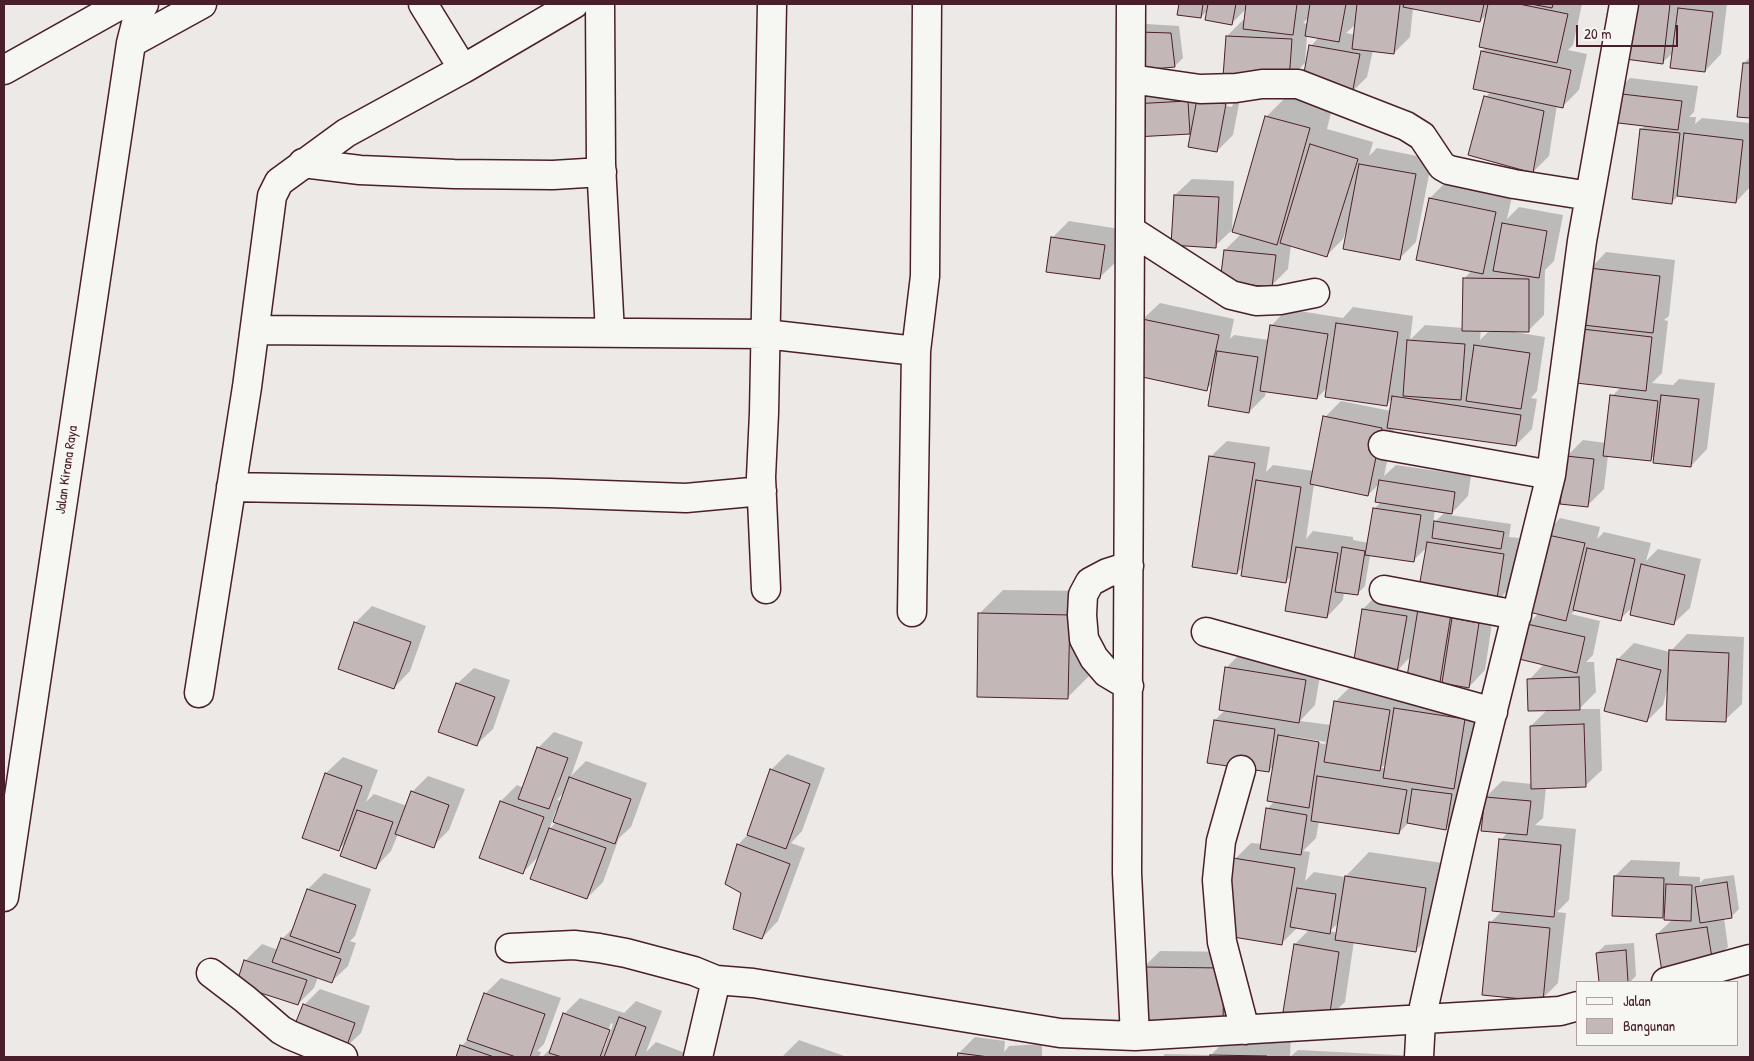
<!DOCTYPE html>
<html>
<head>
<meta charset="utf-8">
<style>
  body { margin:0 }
  #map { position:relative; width:1754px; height:1061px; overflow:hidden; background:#ece9e6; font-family:"Patrick Hand",sans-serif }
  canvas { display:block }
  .frame { position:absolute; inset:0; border:5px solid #4a1f2b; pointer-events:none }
  .legend { position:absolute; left:1576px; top:981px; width:162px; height:65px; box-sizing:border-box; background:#f6f6f2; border:1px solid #b1a0a2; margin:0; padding:6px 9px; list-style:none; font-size:15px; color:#4a1f2b }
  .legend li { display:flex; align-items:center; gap:10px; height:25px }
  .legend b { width:25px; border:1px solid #b1a0a2 }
  .scale { position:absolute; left:1576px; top:25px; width:102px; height:22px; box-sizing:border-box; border:2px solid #4a1f2b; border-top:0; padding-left:6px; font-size:15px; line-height:18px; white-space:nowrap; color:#4a1f2b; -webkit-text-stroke:4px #f6f6f2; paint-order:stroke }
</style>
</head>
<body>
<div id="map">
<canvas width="1754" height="1061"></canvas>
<div class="frame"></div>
<ul class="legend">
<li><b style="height:6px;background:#f6f6f2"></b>Jalan</li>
<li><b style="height:14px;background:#c4b7b7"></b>Bangunan</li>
</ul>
<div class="scale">20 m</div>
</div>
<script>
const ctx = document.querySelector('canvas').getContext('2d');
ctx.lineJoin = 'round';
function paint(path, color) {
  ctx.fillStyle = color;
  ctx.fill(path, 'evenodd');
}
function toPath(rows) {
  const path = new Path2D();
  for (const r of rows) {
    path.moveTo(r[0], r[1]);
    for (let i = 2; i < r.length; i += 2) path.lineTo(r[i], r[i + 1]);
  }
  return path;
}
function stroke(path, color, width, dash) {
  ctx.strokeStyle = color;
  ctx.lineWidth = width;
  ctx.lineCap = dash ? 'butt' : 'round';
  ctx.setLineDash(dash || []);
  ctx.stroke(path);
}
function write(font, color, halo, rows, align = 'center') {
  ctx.font = font + ' "Patrick Hand",sans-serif';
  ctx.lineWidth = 4.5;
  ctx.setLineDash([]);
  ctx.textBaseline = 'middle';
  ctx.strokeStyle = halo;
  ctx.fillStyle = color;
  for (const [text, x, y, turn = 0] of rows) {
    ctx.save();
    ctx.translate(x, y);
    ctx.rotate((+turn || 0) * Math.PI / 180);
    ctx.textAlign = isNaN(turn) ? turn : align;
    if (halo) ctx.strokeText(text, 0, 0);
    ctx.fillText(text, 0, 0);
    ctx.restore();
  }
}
const shadow = toPath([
  [1180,4,1582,4,1573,45,1568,50,1587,54,1579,90,1563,106,1557,105,1549,156,1533,172,1486,97,1491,91,1482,51,1486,47,1487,14,1480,21,1413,8,1410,37,1394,53,1373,50,1367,77,1351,93,1311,46,1319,37,1307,35,1305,63,1289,79,1227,36,1243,20,1246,20,1247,8,1232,23,1208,10,1201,17,1179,14],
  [1309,17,1308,24,1303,23],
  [1356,24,1355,35,1346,33],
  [1633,4,1727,4,1721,54,1705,71,1674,52,1663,62],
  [1147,24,1179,26,1183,58,1175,66,1139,32],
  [1750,57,1750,117,1738,116,1744,63],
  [1630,78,1698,86,1694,112,1689,117,1696,117,1695,124,1702,118,1750,123,1750,187,1736,202,1679,195,1671,203,1641,129,1646,125,1614,94],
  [1242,88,1233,135,1217,151,1193,128,1189,132,1134,105,1150,89],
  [1209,100,1233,104,1232,107,1209,103],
  [1290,93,1333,105,1327,129,1373,142,1369,156,1377,148,1432,159,1416,242,1400,258,1347,227,1343,239,1327,255,1291,244,1288,269,1271,286,1225,250,1241,234,1267,116],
  [1192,179,1234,181,1232,230,1215,246,1175,195],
  [1446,182,1512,196,1507,219,1519,207,1563,215,1554,261,1545,270,1544,315,1528,331,1514,331,1514,332,1545,337,1537,391,1531,398,1537,399,1532,429,1516,445,1394,428,1384,476,1396,465,1471,476,1468,496,1450,515,1511,524,1509,537,1519,538,1511,587,1495,603,1485,670,1469,687,1443,682,1438,687,1411,656,1397,671,1354,665,1363,609,1379,593,1422,600,1427,547,1413,561,1370,555,1365,586,1357,594,1344,592,1343,600,1327,617,1293,575,1285,582,1244,566,1237,573,1210,457,1227,441,1270,447,1266,472,1273,465,1314,471,1325,417,1341,401,1391,411,1393,398,1386,405,1328,387,1317,398,1266,390,1265,396,1249,412,1213,383,1206,389,1143,319,1160,303,1234,319,1230,339,1234,335,1269,340,1271,326,1287,309,1343,318,1353,307,1413,316,1410,340,1425,325,1463,328,1464,279,1472,270,1430,198],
  [1481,330,1490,330,1480,340],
  [1380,483,1381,502,1374,509,1369,543,1353,540,1353,537,1313,531,1306,539,1314,484,1368,495],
  [1435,510,1445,512,1433,524],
  [1069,221,1120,229,1116,262,1099,278,1052,238],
  [1606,252,1675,260,1669,316,1664,320,1668,321,1662,373,1652,383,1673,385,1679,379,1715,383,1707,449,1691,466,1655,455,1650,460,1608,455,1604,489,1588,505,1567,456,1583,440,1606,443,1612,396,1621,387,1583,329,1588,324,1590,269],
  [1560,518,1600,527,1597,539,1604,532,1651,543,1646,561,1658,549,1701,559,1690,608,1673,624,1633,607,1620,619,1576,610,1571,614,1600,621,1593,655,1586,662,1594,662,1596,692,1579,709,1600,709,1602,770,1585,786,1546,787,1543,818,1535,825,1576,829,1569,900,1557,912,1566,913,1558,983,1542,999,1490,923,1502,911,1501,840,1508,832,1486,797,1502,781,1532,784,1531,726,1548,709,1529,680,1544,664,1528,624,1539,613,1544,535],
  [1003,590,1093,591,1091,674,1068,697,979,614],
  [372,606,426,626,410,671,394,688,355,623],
  [1687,634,1744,637,1742,704,1725,720,1668,686,1663,705,1647,721,1618,659,1634,643,1670,652],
  [1242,652,1322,664,1315,705,1300,721,1331,725,1335,702,1351,686,1480,703,1462,812,1446,828,1409,822,1399,833,1319,821,1316,838,1303,851,1310,852,1305,881,1314,872,1345,877,1369,852,1449,864,1439,927,1415,951,1354,941,1345,1002,1328,1018,1295,944,1310,929,1298,927,1282,943,1235,859,1251,843,1262,844,1267,809,1275,801,1274,765,1269,771,1215,720,1225,710,1226,668],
  [1290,736,1326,742,1325,744,1290,739],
  [1387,763,1386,768,1381,768],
  [1338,923,1337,933,1330,931],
  [474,668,510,680,493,729,476,745,457,684],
  [554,732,583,742,571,776,586,761,647,783,631,827,619,838,603,882,587,898,540,855,523,872,501,801,517,785,524,788,538,748],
  [564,792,561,801,557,800],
  [556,810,558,811,556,822,549,830],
  [787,754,825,768,802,831,791,843,805,848,778,921,762,938,743,893,738,845,748,834,771,770],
  [343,757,378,770,366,802,374,794,407,806,412,792,428,776,465,789,449,830,433,846,398,834,391,851,375,868,347,841,339,849,304,838,326,773],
  [1631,860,1680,862,1679,876,1700,877,1700,883,1704,879,1734,875,1739,909,1731,917,1724,918,1728,947,1712,963,1657,934,1673,919,1666,913,1662,916,1615,876],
  [324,873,371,889,355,936,350,941,356,943,348,966,331,982,318,977,314,988,298,1004,245,961,262,944,278,950,282,939,295,926,308,889],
  [1634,943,1636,976,1630,982,1600,982,1597,953,1605,945],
  [1160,951,1239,952,1239,1004,1223,1020,1144,967],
  [501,978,561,998,544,1044,537,1051,541,1052,539,1057,458,1057,461,1046,469,1039,485,994],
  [320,989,370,1006,361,1033,344,1049,304,1005],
  [580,998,624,1013,636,1001,662,1011,646,1052,656,1042,688,1054,686,1057,542,1057,553,1046,564,1014],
  [611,1023,613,1024,604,1050,601,1050],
  [1235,1031,1291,1033,1290,1057,1162,1057,1165,1054,1211,1055],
  [975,1037,1005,1041,1004,1052,1009,1046,1042,1044,1042,1057,958,1057,959,1053],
  [799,1040,847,1057,782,1057],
  [1298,1050,1416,1056,1290,1057]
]);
const building = toPath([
  [1179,4,1203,4,1201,18,1177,15,1179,4],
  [1208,4,1236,4,1232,25,1205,20,1208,4],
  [1246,4,1297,4,1293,35,1243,29,1246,4],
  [1310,4,1346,4,1339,42,1305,36,1310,4],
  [1357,4,1400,4,1394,54,1352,49,1357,4],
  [1404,4,1484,4,1480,22,1403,7,1404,4],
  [1488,4,1519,4,1568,14,1557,63,1479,47,1488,4],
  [1531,4,1553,4,1552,8,1531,4],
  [1632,4,1670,4,1663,64,1625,59,1632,4],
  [1678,8,1713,12,1705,72,1670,68,1678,8],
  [1138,32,1171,33,1175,67,1141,70,1138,32],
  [1226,36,1292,39,1289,81,1223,77,1226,36],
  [1309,45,1360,54,1352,94,1302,84,1309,45],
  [1481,51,1571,70,1563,108,1473,89,1481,51],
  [1743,63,1750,63,1750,118,1737,117,1743,63],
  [1613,93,1682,101,1678,130,1610,122,1613,93],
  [1484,96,1544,111,1533,173,1468,155,1484,96],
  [1197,99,1226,104,1217,152,1188,147,1197,99],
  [1188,101,1190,134,1135,137,1132,104,1188,101],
  [1265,116,1310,128,1277,245,1232,232,1265,116],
  [1640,129,1680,133,1672,204,1632,199,1640,129],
  [1684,133,1743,140,1736,203,1677,196,1684,133],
  [1310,144,1358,159,1327,257,1280,243,1310,144],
  [1359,164,1416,174,1400,260,1343,249,1359,164],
  [1174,195,1219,197,1216,248,1171,245,1174,195],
  [1429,198,1496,212,1483,274,1416,260,1429,198],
  [1502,223,1547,231,1539,278,1493,271,1502,223],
  [1051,237,1105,245,1100,279,1046,272,1051,237],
  [1224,250,1276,255,1272,287,1220,282,1224,250],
  [1589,268,1660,276,1653,333,1583,325,1589,268],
  [1463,278,1529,279,1529,332,1462,331,1463,278],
  [1142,319,1219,335,1207,391,1133,375,1142,319],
  [1336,323,1398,332,1387,406,1325,397,1336,323],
  [1270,325,1328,334,1317,399,1260,391,1270,325],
  [1582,329,1652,337,1646,391,1576,383,1582,329],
  [1407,340,1465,344,1461,400,1403,396,1407,340],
  [1474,345,1530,353,1521,409,1466,401,1474,345],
  [1217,351,1258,357,1249,413,1208,406,1217,351],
  [1610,395,1658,401,1651,461,1603,456,1610,395],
  [1661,395,1699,399,1691,467,1653,463,1661,395],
  [1392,396,1521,415,1516,446,1387,428,1392,396],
  [1323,416,1382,428,1368,496,1310,484,1323,416],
  [1209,456,1255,463,1237,574,1192,567,1209,456],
  [1566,456,1594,459,1588,507,1560,504,1566,456],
  [1256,480,1301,487,1286,583,1241,576,1256,480],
  [1379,480,1455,492,1452,514,1375,502,1379,480],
  [1373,508,1421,515,1414,562,1365,555,1373,508],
  [1434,521,1504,532,1501,549,1432,538,1434,521],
  [1543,534,1585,543,1566,621,1525,611,1543,534],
  [1427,542,1504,554,1496,605,1418,593,1427,542],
  [1296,547,1338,553,1327,618,1285,611,1296,547],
  [1342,547,1365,551,1358,595,1335,592,1342,547],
  [1587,548,1635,559,1621,621,1573,610,1587,548],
  [1641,564,1685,575,1674,625,1630,615,1641,564],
  [1362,609,1407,616,1397,672,1353,666,1362,609],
  [1418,609,1451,614,1439,688,1406,683,1418,609],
  [978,613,1070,615,1068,699,977,697,978,613],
  [1452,618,1479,623,1469,688,1442,683,1452,618],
  [354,622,411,642,394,689,338,669,354,622],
  [1527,624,1585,637,1577,673,1519,659,1527,624],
  [1669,650,1729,653,1726,722,1666,720,1669,650],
  [1617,659,1661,670,1647,722,1604,711,1617,659],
  [1225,667,1306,680,1299,723,1219,710,1225,667],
  [1579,677,1580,710,1528,711,1527,679,1579,677],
  [456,683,495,697,477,746,438,732,456,683],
  [1334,701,1390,710,1380,771,1324,762,1334,701],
  [1394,708,1465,719,1454,789,1383,778,1394,708],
  [1214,720,1275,729,1269,772,1207,763,1214,720],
  [1584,724,1586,787,1531,789,1530,726,1584,724],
  [1278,735,1319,742,1309,808,1267,801,1278,735],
  [537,747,568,758,549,809,518,799,537,747],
  [770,769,810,784,786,849,747,835,770,769],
  [325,773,362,786,339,851,302,838,325,773],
  [1317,776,1407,790,1399,834,1311,821,1317,776],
  [569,777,631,799,615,844,553,822,569,777],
  [1412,789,1452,794,1446,830,1407,823,1412,789],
  [411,791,449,805,434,848,395,834,411,791],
  [1485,797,1531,801,1527,835,1481,831,1485,797],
  [500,801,544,817,523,874,479,858,500,801],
  [1266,808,1307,815,1301,855,1260,849,1266,808],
  [357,810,393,822,376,869,340,856,357,810],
  [549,828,606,848,587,899,530,879,549,828],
  [1499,839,1561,845,1554,917,1492,911,1499,839],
  [737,844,790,864,762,939,733,929,741,893,725,884,737,844],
  [1233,858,1295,868,1282,945,1221,935,1233,858],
  [1345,876,1426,888,1416,952,1335,940,1345,876],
  [1614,876,1664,878,1663,918,1612,916,1614,876],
  [1727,882,1732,918,1700,923,1695,887,1727,882],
  [1666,884,1692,885,1691,921,1664,920,1666,884],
  [1297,888,1336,894,1330,934,1290,927,1297,888],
  [307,889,356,905,339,953,290,936,307,889],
  [1489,922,1550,928,1543,1001,1482,995,1489,922],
  [1707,927,1713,964,1662,972,1656,934,1707,927],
  [281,938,341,959,332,983,272,962,281,938],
  [1294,944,1339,952,1329,1019,1283,1012,1294,944],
  [1626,950,1628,982,1599,982,1596,953,1626,950],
  [244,960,307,980,298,1005,236,985,244,960],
  [1143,967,1224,968,1223,1022,1141,1021,1143,967],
  [484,993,545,1014,530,1057,516,1057,467,1040,484,993],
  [303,1004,355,1023,345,1051,292,1032,303,1004],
  [563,1013,610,1030,600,1057,562,1057,549,1053,563,1013],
  [619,1017,646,1027,635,1057,604,1057,619,1017],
  [460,1045,494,1057,456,1057,460,1045],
  [958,1053,989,1057,957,1057,958,1053],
  [1210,1055,1267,1056,1267,1057,1210,1057,1210,1055]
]);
const minor = toPath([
  [600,4,601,164,610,333],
  [1131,4,1127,873,1135,1036],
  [131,43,202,4],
  [463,69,574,4],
  [4,70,122,4],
  [1131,79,1200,89,1236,88,1262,84,1298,84,1406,126,1422,136,1442,166,1449,170,1514,184,1590,196],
  [303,163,360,170,454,174,553,175,602,172],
  [1130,230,1231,295,1256,301,1280,300,1315,293],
  [255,330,765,334,916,351],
  [1383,445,1551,475],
  [231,487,550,493,686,498,762,491],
  [766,589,761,477,764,413,772,4],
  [1384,590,1517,615],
  [912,612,916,351,925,276,927,4],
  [1206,632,1493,712],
  [1129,686,1107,673,1094,658,1084,639,1082,615,1083,595,1090,582,1107,573,1129,566],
  [199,693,247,387,272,196,279,182,346,133,463,69,423,4],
  [1241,770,1221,841,1217,880,1222,942,1245,1030],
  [4,897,131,43,139,12,144,4],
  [510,948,574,945,599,948,626,953,694,971,716,980],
  [211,973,245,999,281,1030,290,1035,343,1057],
  [1666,982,1750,959],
  [698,1057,716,980,753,983,1060,1033,1135,1036,1560,1011,1578,1006],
  [1419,1057,1421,1020,1463,831,1551,475,1582,241,1624,4]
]);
const streetNames = [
  ["Jalan Kirana Raya",67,470,-82]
];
paint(shadow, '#0003');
paint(building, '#c4b7b7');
stroke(building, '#4a1f2b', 1);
stroke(minor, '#4a1f2b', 31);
stroke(minor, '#f6f6f2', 28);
write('14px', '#4a1f2b', '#f6f6f2', streetNames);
</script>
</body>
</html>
